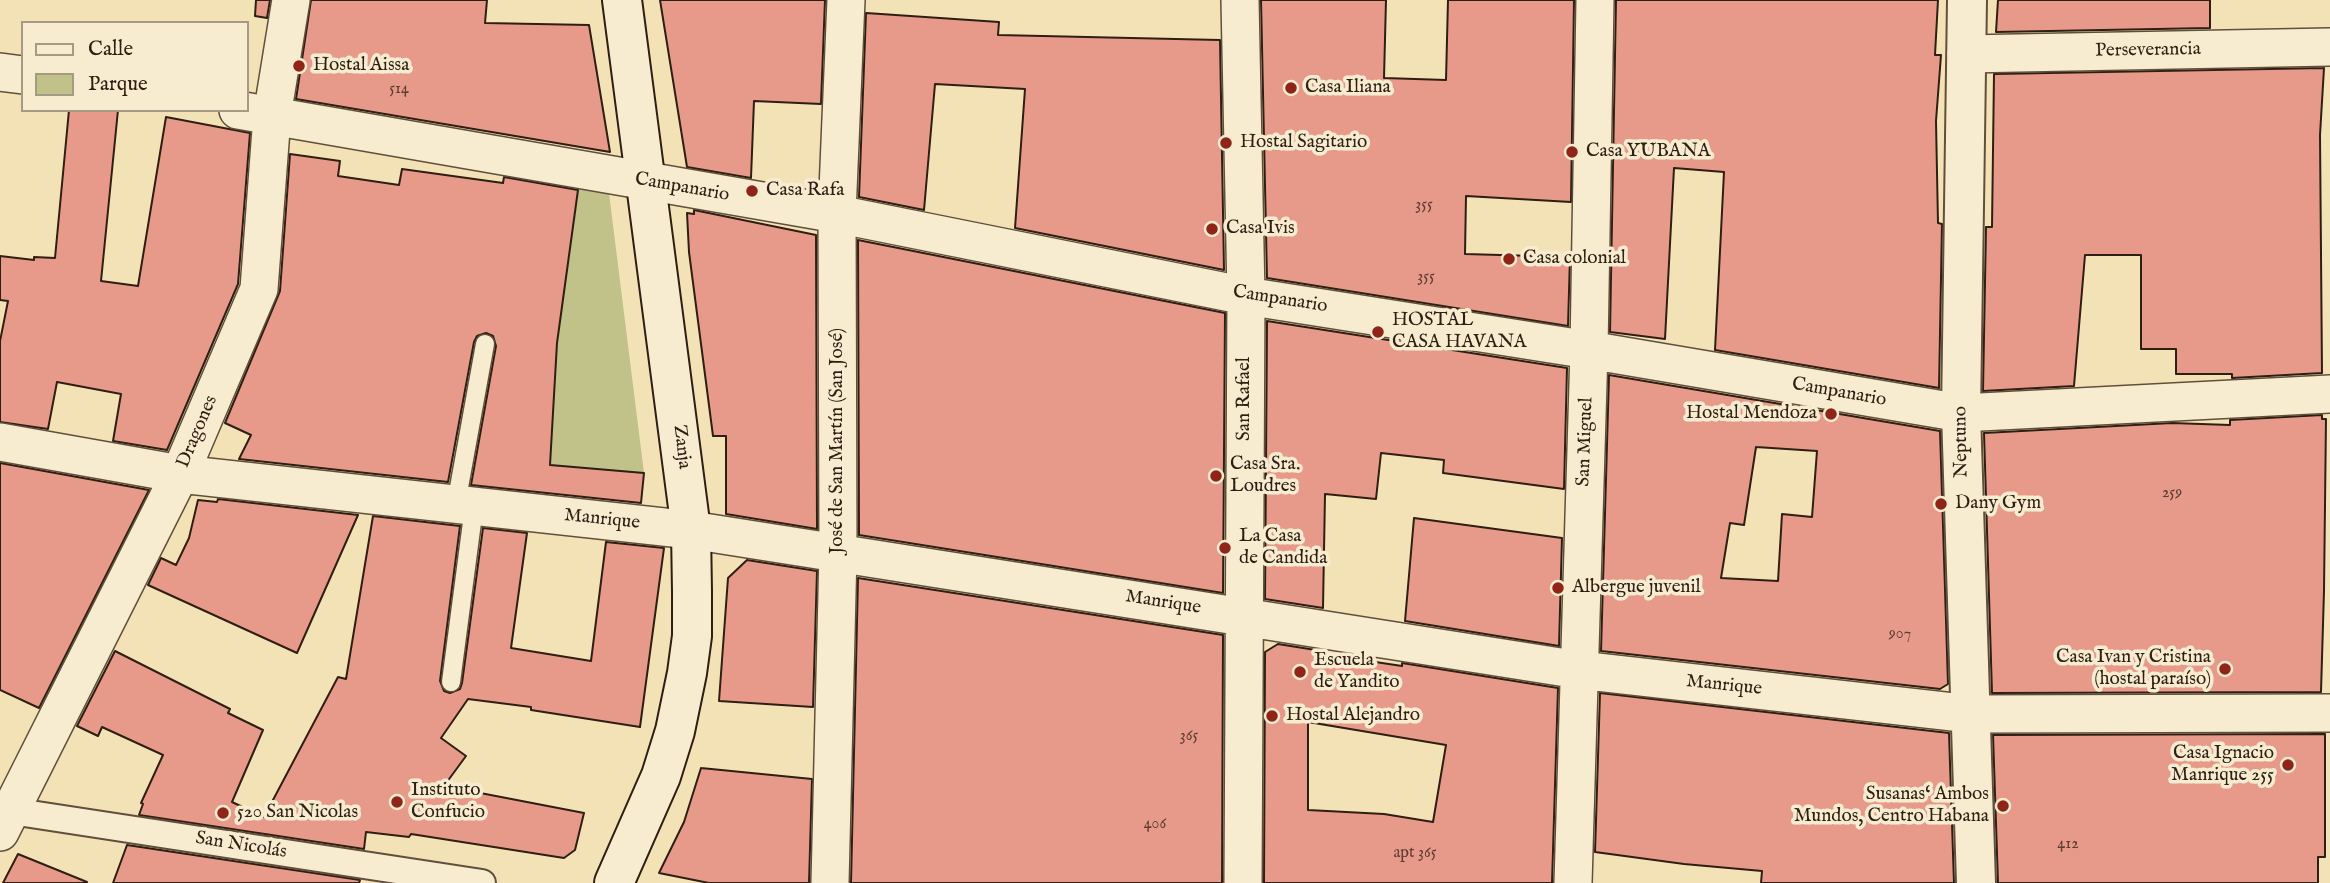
<!DOCTYPE html>
<html>
<head>
<meta charset="utf-8">
<style>
  body { margin:0 }
  #map { position:relative; width:2330px; height:883px; overflow:hidden; background:#f4e2b7; font-family:"IM FELL English",serif }
  canvas { display:block }
  .legend { position:absolute; left:21px; top:21px; width:228px; height:91px; box-sizing:border-box; background:#f8ecd0; border:2px solid #a79a84; margin:0; padding:9px 12px; list-style:none; font-size:21px; color:#2e1e13 }
  .legend li { display:flex; align-items:center; gap:14px; height:35px }
  .legend b { width:35px; border:2px solid #a79a84 }
</style>
</head>
<body>
<div id="map">
<canvas width="2330" height="883"></canvas>
<ul class="legend">
<li><b style="height:9px;background:#f8ecd0"></b>Calle</li>
<li><b style="height:19px;background:#c0c28a"></b>Parque</li>
</ul>
</div>
<script>
const ctx = document.querySelector('canvas').getContext('2d');
ctx.lineJoin = 'round';
function paint(path, color) {
  ctx.fillStyle = color;
  ctx.fill(path, 'evenodd');
}
function toPath(rows) {
  const path = new Path2D();
  for (const r of rows) {
    path.moveTo(r[0], r[1]);
    for (let i = 2; i < r.length; i += 2) path.lineTo(r[i], r[i + 1]);
  }
  return path;
}
function stroke(path, color, width, dash) {
  ctx.strokeStyle = color;
  ctx.lineWidth = width;
  ctx.lineCap = dash ? 'butt' : 'round';
  ctx.setLineDash(dash || []);
  ctx.stroke(path);
}
function write(font, color, halo, rows, align = 'center') {
  ctx.font = font + ' "IM FELL English",serif';
  ctx.lineWidth = 7;
  ctx.setLineDash([]);
  ctx.textBaseline = 'middle';
  ctx.strokeStyle = halo;
  ctx.fillStyle = color;
  for (const [text, x, y, turn = 0] of rows) {
    ctx.save();
    ctx.translate(x, y);
    ctx.rotate((+turn || 0) * Math.PI / 180);
    ctx.textAlign = isNaN(turn) ? turn : align;
    if (halo) ctx.strokeText(text, 0, 0);
    ctx.fillText(text, 0, 0);
    ctx.restore();
  }
}
const green = toPath([
  [579,188,609,193,644,473,550,465,557,343]
]);
const building = toPath([
  [256,0,270,0,267,18,255,16,256,0],
  [311,0,487,0,485,23,589,25,610,152,296,99,311,0],
  [660,0,825,0,821,104,754,101,751,178,687,167,660,0],
  [1261,0,1386,0,1384,78,1446,80,1448,0,1574,0,1571,202,1466,196,1465,254,1570,257,1568,326,1267,278,1261,0],
  [1616,0,1938,0,1935,55,1941,55,1936,121,1938,223,1942,224,1939,388,1715,350,1724,172,1674,168,1665,339,1610,332,1616,0],
  [1998,0,2210,0,2210,28,1996,32,1998,0],
  [866,13,999,22,998,35,1220,40,1224,270,1015,228,1025,89,935,84,924,210,859,197,866,13],
  [2324,68,2320,135,2322,373,2232,378,2232,374,2176,374,2176,349,2141,349,2141,255,2085,255,2074,386,1983,391,1986,227,1992,227,1994,74,2324,68],
  [69,110,118,110,101,281,138,286,166,117,250,133,238,284,167,450,113,441,121,394,57,382,48,429,0,422,0,341,8,301,0,300,0,256,34,260,34,257,55,258,69,110],
  [290,154,340,161,338,176,399,185,402,169,503,183,504,177,578,190,557,343,550,465,644,473,641,503,471,485,496,346,493,336,486,333,477,336,474,342,448,482,239,459,251,435,225,423,280,291,290,154],
  [694,210,816,235,817,529,726,514,726,436,713,436,689,252,687,213,694,214,694,210],
  [858,240,1225,313,1223,593,859,535,858,240],
  [1267,321,1567,368,1564,489,1443,473,1444,460,1381,453,1376,499,1325,494,1323,608,1265,599,1267,321],
  [1609,375,1940,431,1948,684,1940,689,1601,651,1609,375],
  [1756,447,1817,451,1812,517,1782,514,1778,581,1721,578,1730,523,1744,525,1756,447],
  [2322,415,2322,419,2326,419,2324,591,2321,692,1992,693,1984,433,2172,423,2230,425,2230,420,2322,415],
  [0,463,149,490,39,708,0,690,0,463],
  [218,499,358,515,297,653,148,585,161,558,176,565,189,538,198,500,217,502,218,499],
  [373,516,460,526,440,681,444,691,450,693,460,689,462,683,483,528,527,533,511,648,591,661,606,542,664,548,640,727,531,710,531,707,468,699,441,738,466,756,444,786,584,813,575,850,564,858,411,834,409,837,366,832,364,849,139,815,143,804,141,803,163,755,102,727,98,736,77,726,115,651,230,709,228,713,263,730,232,802,264,817,338,677,346,679,373,516],
  [1414,518,1562,538,1559,646,1405,621,1414,518],
  [747,560,817,571,813,707,719,701,728,578,747,560],
  [858,578,1223,635,1222,883,851,883,858,578],
  [1278,644,1322,651,1322,654,1402,666,1402,663,1558,688,1552,883,1264,883,1265,652,1278,644],
  [1308,722,1446,745,1433,822,1384,814,1308,810,1308,722],
  [1600,693,1949,733,1954,883,1761,883,1762,871,1684,864,1595,852,1600,693],
  [2325,734,2325,857,2318,857,2318,883,1998,883,1993,735,2325,734],
  [701,768,812,779,809,883,709,883,659,873,684,822,701,768],
  [127,845,360,880,359,883,113,883,127,845],
  [18,854,87,882,86,883,3,883,18,854]
]);
const service = toPath([
  [456,504,485,344],
  [451,682,474,507]
]);
const pedestrian = toPath([
  [11,811,482,883]
]);
const minor = toPath([
  [1240,0,1246,296,1243,883],
  [1966,54,2330,47],
  [0,72,23,75],
  [238,110,837,214,1246,296,1589,350,1961,413,2330,394],
  [0,442,180,474,691,530,1579,670,1971,714,2330,713],
  [0,832,180,474,259,289,272,116,291,0],
  [830,883,838,552,837,214,846,0],
  [1573,883,1589,350,1595,0]
]);
const tertiary = toPath([
  [1967,0,1961,413,1976,883]
]);
const secondary = toPath([
  [614,883,661,776,675,731,687,673,692,636,692,592,691,530,622,0]
]);
const markers = [
  [299,66,7,"#8f2418"],
  [1291,88,7,"#8f2418"],
  [1226,143,7,"#8f2418"],
  [1572,152,7,"#8f2418"],
  [752,191,7,"#8f2418"],
  [1212,229,7,"#8f2418"],
  [1509,259,7,"#8f2418"],
  [1378,332,7,"#8f2418"],
  [1831,414,7,"#8f2418"],
  [1216,476,7,"#8f2418"],
  [1941,504,7,"#8f2418"],
  [1225,548,7,"#8f2418"],
  [1558,588,7,"#8f2418"],
  [2225,669,7,"#8f2418"],
  [1300,672,7,"#8f2418"],
  [1272,716,7,"#8f2418"],
  [2288,765,7,"#8f2418"],
  [397,802,7,"#8f2418"],
  [2003,806,7,"#8f2418"],
  [223,813,7,"#8f2418"]
];
const numberNames = [
  ["514",399,90],
  ["355",1424,206],
  ["355",1426,278],
  ["259",2172,494],
  ["907",1900,635],
  ["365",1189,737],
  ["406",1155,825],
  ["412",2068,845],
  ["apt 365",1415,854]
];
const streetNames = [
  ["Perseverancia",2148,51,-1],
  ["Campanario",682,188,10],
  ["Campanario",1280,300,9],
  ["Campanario",1839,393,10],
  ["San Rafael",1245,399,-90],
  ["Dragones",198,432,-67],
  ["José de San Martín (San José)",838,441,-90],
  ["San Miguel",1586,442,-88],
  ["Neptuno",1962,442,-91],
  ["Zanja",681,447,83],
  ["Manrique",602,520,6],
  ["Manrique",1163,603,9],
  ["Manrique",1724,686,6],
  ["San Nicolás",241,846,9]
];
const poiNames = [
  ["Hostal Aissa",313,66],
  ["Casa Iliana",1305,88],
  ["Hostal Sagitario",1240,143],
  ["Casa YUBANA",1586,152],
  ["Casa Rafa",766,191],
  ["Casa Ivis",1226,229],
  ["Casa colonial",1523,259],
  ["HOSTAL",1392,321],
  ["CASA HAVANA",1392,343],
  ["Hostal Mendoza",1817,414,"right"],
  ["Casa Sra.",1230,465],
  ["Loudres",1230,487],
  ["Dany Gym",1955,504],
  ["La Casa",1239,537],
  ["de Candida",1239,559],
  ["Albergue juvenil",1572,588],
  ["Casa Ivan y Cristina",2211,658,"right"],
  ["(hostal paraíso)",2211,680,"right"],
  ["Escuela",1314,661],
  ["de Yandito",1314,683],
  ["Hostal Alejandro",1286,716],
  ["Casa Ignacio",2274,754,"right"],
  ["Manrique 255",2274,776,"right"],
  ["Instituto",411,791],
  ["Confucio",411,813],
  ["Susanas‘ Ambos",1989,795,"right"],
  ["Mundos, Centro Habana",1989,817,"right"],
  ["520 San Nicolas",237,813]
];
paint(green, '#c0c28a');
paint(building, '#e89a8a');
stroke(building, '#2e1e13', 2);
stroke(service, '#604f3c', 21);
stroke(pedestrian, '#604f3c', 30);
stroke(minor, '#604f3c', 40);
stroke(tertiary, '#604f3c', 42);
stroke(secondary, '#2e1e13', 42);
stroke(service, '#f8ecd0', 18);
stroke(pedestrian, '#f8ecd0', 26);
stroke(minor, '#f8ecd0', 37);
stroke(tertiary, '#f8ecd0', 38);
stroke(secondary, '#f8ecd0', 38);
for (const [x, y, r, color] of markers) {
  const dot = new Path2D();
  dot.arc(x, y, r, 0, 2 * Math.PI);
  ctx.fillStyle = color;
  ctx.fill(dot);
  stroke(dot, '#f8ecd0', 2.5);
}
write('16px', '#5c3d31', null, numberNames);
write('19px', '#2e1e13', '#f8ecd0', streetNames);
write('19px', '#2e1e13', '#f8ecd0', poiNames, 'left');
</script>
</body>
</html>
